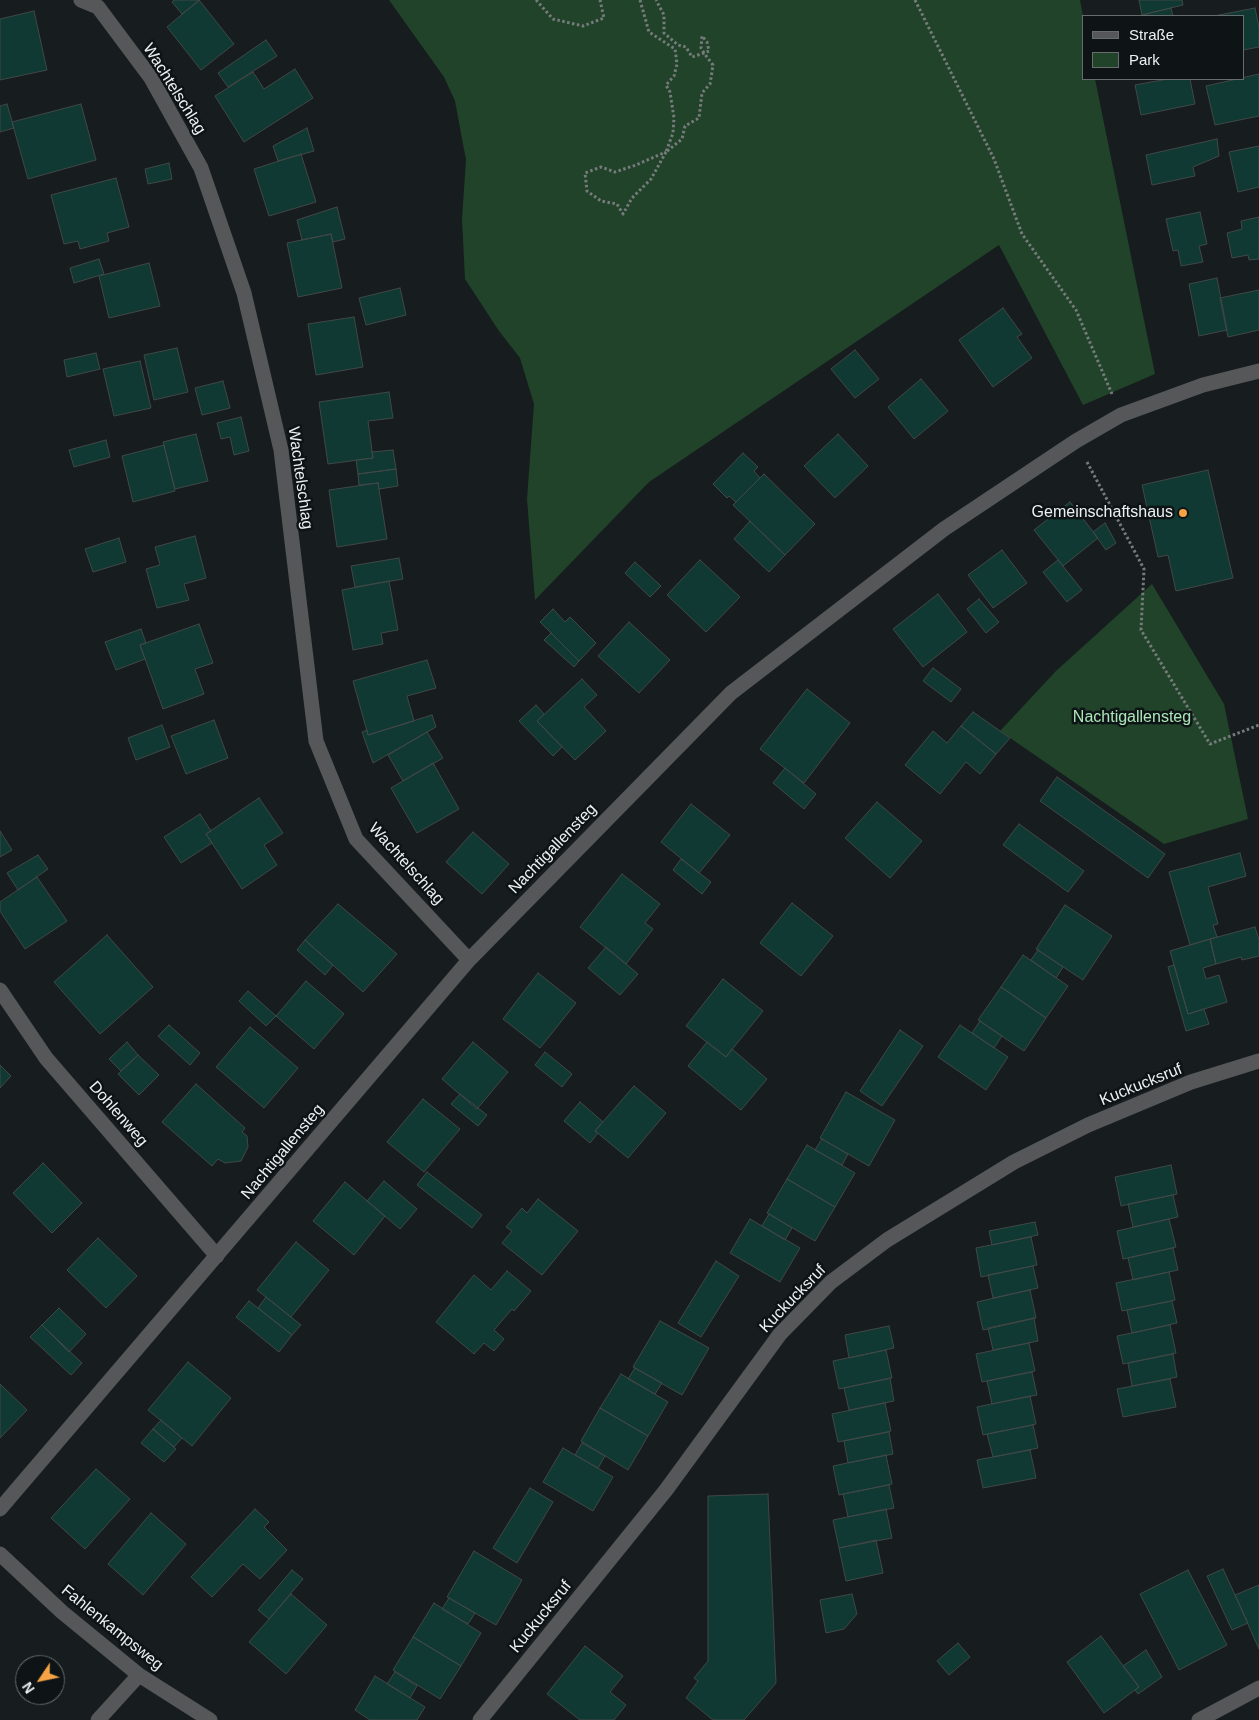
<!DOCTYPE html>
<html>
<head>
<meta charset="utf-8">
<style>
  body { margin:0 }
  #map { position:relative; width:1259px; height:1720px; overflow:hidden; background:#171d1e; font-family:Helvetica,sans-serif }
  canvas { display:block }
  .legend { position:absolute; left:1082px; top:15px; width:162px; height:65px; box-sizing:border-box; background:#0e1415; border:1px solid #676c6d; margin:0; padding:6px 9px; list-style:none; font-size:15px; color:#edf1f2 }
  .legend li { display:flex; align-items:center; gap:10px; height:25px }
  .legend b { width:25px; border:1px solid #676c6d }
  .north { position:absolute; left:15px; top:1655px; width:50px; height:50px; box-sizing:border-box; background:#0e1415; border:1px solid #676c6d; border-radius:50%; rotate:236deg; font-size:14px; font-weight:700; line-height:20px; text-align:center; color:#edf1f2 }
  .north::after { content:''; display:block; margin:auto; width:18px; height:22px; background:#f5a345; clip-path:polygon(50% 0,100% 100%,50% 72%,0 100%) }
</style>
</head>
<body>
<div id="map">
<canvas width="1259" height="1720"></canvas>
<ul class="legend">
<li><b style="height:6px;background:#555759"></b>Straße</li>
<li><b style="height:14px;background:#21432a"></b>Park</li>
</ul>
<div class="north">N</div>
</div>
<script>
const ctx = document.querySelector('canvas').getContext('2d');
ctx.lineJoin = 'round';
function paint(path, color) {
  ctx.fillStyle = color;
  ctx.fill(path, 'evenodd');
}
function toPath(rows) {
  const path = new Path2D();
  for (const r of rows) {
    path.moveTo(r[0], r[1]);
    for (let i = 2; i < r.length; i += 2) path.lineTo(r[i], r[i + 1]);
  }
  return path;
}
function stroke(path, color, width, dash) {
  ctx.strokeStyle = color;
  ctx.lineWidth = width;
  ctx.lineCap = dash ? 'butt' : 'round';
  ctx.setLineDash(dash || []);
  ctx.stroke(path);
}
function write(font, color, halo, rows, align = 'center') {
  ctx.font = font + ' Helvetica,sans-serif';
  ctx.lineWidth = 5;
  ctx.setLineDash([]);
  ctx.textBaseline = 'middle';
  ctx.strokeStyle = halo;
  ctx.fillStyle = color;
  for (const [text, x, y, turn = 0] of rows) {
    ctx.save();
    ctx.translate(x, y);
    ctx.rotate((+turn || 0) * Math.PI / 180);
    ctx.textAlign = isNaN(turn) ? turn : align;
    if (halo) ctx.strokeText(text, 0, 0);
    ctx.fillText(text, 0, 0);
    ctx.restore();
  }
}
const green = toPath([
  [389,0,1080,0,1083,16,1083,79,1095,79,1155,374,1083,405,999,245,649,482,535,600,527,499,534,404,520,358,499,331,465,279,462,219,466,160,455,101,444,77],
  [1152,584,1224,704,1248,819,1164,844,1000,731,1056,671]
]);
const building = toPath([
  [174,0,200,0,182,14,172,2,174,0],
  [199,0,234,44,201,70,167,27,199,0],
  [1139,0,1182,0,1183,5,1142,15,1139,0],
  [1171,8,1173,16,1142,16,1142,15,1171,8],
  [1255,8,1259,27,1259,47,1243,50,1243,16,1214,16,1255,8],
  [34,11,47,70,0,80,0,19,34,11],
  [266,40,277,56,228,87,218,73,266,40],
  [295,69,313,98,244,142,215,96,253,72,264,89,295,69],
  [1259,74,1259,116,1215,125,1206,86,1259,74],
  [1168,79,1190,79,1195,104,1141,115,1135,85,1168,79],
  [7,104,14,128,0,132,0,106,7,104],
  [81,104,96,160,28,179,12,122,81,104],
  [307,128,314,151,278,161,273,146,307,128],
  [1217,139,1219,156,1193,167,1195,176,1152,185,1146,155,1217,139],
  [1259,146,1259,187,1238,192,1229,152,1259,146],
  [301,154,316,202,269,216,254,169,301,154],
  [169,163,172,179,148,184,145,169,169,163],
  [116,178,129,227,107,233,109,241,80,249,78,241,64,244,51,195,116,178],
  [337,207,345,239,333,242,331,234,302,240,297,220,337,207],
  [1200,212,1207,244,1199,246,1203,262,1181,266,1178,250,1173,251,1166,219,1200,212],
  [1259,217,1259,259,1249,260,1248,255,1232,258,1227,233,1242,229,1241,221,1259,217],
  [331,234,342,288,298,297,287,243,331,234],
  [99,259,104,274,74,283,70,268,99,259],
  [149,263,160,306,109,318,99,276,149,263],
  [1217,278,1227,330,1199,336,1189,284,1217,278],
  [400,288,406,315,366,325,359,298,400,288],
  [1259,290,1259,330,1228,337,1220,298,1259,290],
  [1003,308,1022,334,1017,337,1032,358,993,387,959,340,1003,308],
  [354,317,363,367,316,375,308,324,354,317],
  [177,348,188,392,154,400,144,355,177,348],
  [855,350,879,379,855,398,831,369,855,350],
  [96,353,100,369,67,377,64,360,96,353],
  [140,361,151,408,114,416,103,369,140,361],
  [921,379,948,411,914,439,888,407,921,379],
  [223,381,230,408,202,415,195,388,223,381],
  [389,392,393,418,368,421,373,458,328,464,319,402,389,392],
  [241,417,249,451,234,455,230,437,221,439,217,423,241,417],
  [196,434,208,481,175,489,163,442,196,434],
  [838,434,868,466,835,498,804,466,838,434],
  [106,440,110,457,74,467,69,450,106,440],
  [164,445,175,491,133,502,122,456,164,445],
  [393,450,396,469,358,474,356,460,373,458,372,452,393,450],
  [743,453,758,467,754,471,760,478,736,502,729,496,727,498,713,484,743,453],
  [396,469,398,486,379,489,378,483,359,485,358,474,396,469],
  [1208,470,1233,578,1176,591,1168,555,1158,557,1142,485,1208,470],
  [764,474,815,524,785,555,733,505,764,474],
  [378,483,387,539,337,547,329,490,378,483],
  [1070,502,1098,538,1063,566,1034,530,1070,502],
  [750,521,785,555,769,572,734,539,750,521],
  [1105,523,1116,543,1106,550,1093,532,1105,523],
  [195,536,206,578,184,584,189,600,157,608,146,569,160,565,155,547,195,536],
  [119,538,126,562,93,572,85,549,119,538],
  [1002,550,1027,583,993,608,968,575,1002,550],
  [399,558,403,579,355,587,351,566,399,558],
  [700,560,740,597,706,632,667,595,700,560],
  [1058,560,1082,590,1067,602,1043,572,1058,560],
  [635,562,661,586,650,597,625,573,635,562],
  [389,581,398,630,381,633,383,644,353,650,342,590,389,581],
  [938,594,967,632,923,667,893,629,938,594],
  [979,599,999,622,986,633,967,609,979,599],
  [553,609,565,622,570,617,596,643,579,661,540,622,553,609],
  [629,622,670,660,639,693,598,656,629,622],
  [199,624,213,663,195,669,204,694,163,709,140,645,199,624],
  [141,629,146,643,140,645,145,659,116,670,105,642,141,629],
  [551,633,579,661,574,667,544,640,551,633],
  [427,660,436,688,407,696,414,721,368,735,353,681,427,660],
  [933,668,961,689,951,702,923,681,933,668],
  [582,679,597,695,584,707,606,731,575,760,537,721,582,679],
  [807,689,850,723,804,783,760,749,807,689],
  [536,705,544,714,537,721,562,747,553,756,519,721,536,705],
  [973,712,1010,738,996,754,961,726,973,712],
  [432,715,436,727,373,763,362,732,367,730,368,735,432,715],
  [214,720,228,758,186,774,171,736,214,720],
  [162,725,170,747,136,760,128,738,162,725],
  [961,726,996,754,980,774,966,762,940,794,905,765,933,731,947,743,961,726],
  [427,732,443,758,403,781,388,755,427,732],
  [433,763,459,809,417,833,391,788,433,763],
  [785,768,816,794,804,809,773,783,785,768],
  [1057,777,1165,854,1148,878,1040,801,1057,777],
  [259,798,283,833,264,845,277,865,242,889,206,834,259,798],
  [877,802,922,841,890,878,845,838,877,802],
  [691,804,730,835,699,873,661,842,691,804],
  [200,814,211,831,206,834,212,843,181,863,164,837,200,814],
  [1019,824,1084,871,1068,892,1003,845,1019,824],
  [0,831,12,850,0,857,0,831],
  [473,832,509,864,482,894,446,862,473,832],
  [1240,853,1246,876,1208,887,1218,924,1213,925,1217,937,1190,945,1169,872,1240,853],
  [38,855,48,869,18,890,7,873,38,855],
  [681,859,711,882,702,894,673,870,681,859],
  [622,874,660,904,645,923,653,929,626,964,580,927,622,874],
  [37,877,67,921,25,949,0,911,0,902,37,877],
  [792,903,833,936,801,976,760,943,792,903],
  [338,904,397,954,363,992,305,940,338,904],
  [1065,905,1112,936,1083,980,1036,949,1065,905],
  [1255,927,1259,940,1259,956,1242,960,1241,957,1216,964,1210,939,1255,927],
  [107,935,153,987,100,1034,54,982,107,935],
  [1210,939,1216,964,1203,968,1206,979,1219,975,1227,1002,1188,1014,1170,951,1210,939],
  [305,940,333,965,325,975,297,950,305,940],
  [606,947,638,974,620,995,588,968,606,947],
  [1038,950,1063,967,1056,978,1031,960,1038,950],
  [1023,955,1068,986,1046,1018,1001,987,1023,955],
  [1174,965,1188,1014,1204,1009,1209,1024,1186,1031,1168,967,1174,965],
  [538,973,576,1003,540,1048,503,1019,538,973],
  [723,979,763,1011,726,1057,686,1026,723,979],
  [306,981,344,1014,314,1049,276,1016,306,981],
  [1001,987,1046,1018,1024,1051,978,1020,1001,987],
  [248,991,276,1016,266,1026,239,1001,248,991],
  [980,1021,1002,1036,994,1048,972,1033,980,1021],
  [169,1025,200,1053,190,1065,158,1036,169,1025],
  [960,1025,1008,1057,986,1090,938,1057,960,1025],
  [250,1027,298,1068,264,1108,216,1067,250,1027],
  [900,1030,923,1046,882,1106,860,1091,900,1030],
  [127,1042,138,1055,121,1071,109,1059,127,1042],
  [473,1042,508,1072,477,1109,442,1079,473,1042],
  [707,1042,726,1057,732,1049,767,1079,741,1110,688,1066,707,1042],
  [545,1052,572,1074,562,1087,535,1065,545,1052],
  [138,1055,159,1075,139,1095,118,1074,138,1055],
  [0,1065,11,1076,0,1088,0,1065],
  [196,1084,245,1128,242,1132,247,1136,248,1147,241,1161,225,1163,218,1159,212,1166,162,1122,196,1084],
  [634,1086,666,1113,628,1158,595,1131,634,1086],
  [846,1092,895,1120,869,1166,820,1138,846,1092],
  [460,1094,487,1115,478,1126,451,1104,460,1094],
  [423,1099,460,1129,424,1172,387,1142,423,1099],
  [580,1102,603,1122,595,1131,598,1133,590,1143,564,1121,580,1102],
  [822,1139,848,1154,842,1165,815,1150,822,1139],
  [807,1145,855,1173,835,1207,787,1179,807,1145],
  [43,1163,82,1203,52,1233,13,1193,43,1163],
  [1171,1165,1177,1194,1121,1206,1115,1177,1171,1165],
  [427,1172,482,1215,472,1228,417,1185,427,1172],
  [787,1179,835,1207,815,1241,767,1213,787,1179],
  [384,1181,417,1209,400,1229,367,1201,384,1181],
  [345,1182,385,1216,354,1255,313,1221,345,1182],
  [1173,1195,1178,1217,1133,1227,1128,1204,1173,1195],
  [538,1199,578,1231,542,1275,502,1243,512,1231,506,1227,522,1208,527,1213,538,1199],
  [769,1214,792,1228,785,1240,762,1226,769,1214],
  [750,1219,800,1248,780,1282,730,1253,750,1219],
  [1169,1219,1176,1247,1123,1259,1117,1231,1169,1219],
  [1035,1222,1038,1235,992,1245,989,1231,1035,1222],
  [1031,1237,1037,1265,981,1277,976,1248,1031,1237],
  [98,1238,137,1276,106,1308,67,1270,98,1238],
  [296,1242,329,1270,291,1317,257,1290,296,1242],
  [1173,1248,1178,1270,1133,1280,1128,1258,1173,1248],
  [716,1261,739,1276,701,1337,678,1323,716,1261],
  [1033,1266,1038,1288,993,1298,988,1275,1033,1266],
  [507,1271,531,1291,514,1311,512,1309,494,1330,504,1339,494,1351,484,1343,474,1354,436,1322,474,1275,491,1290,507,1271],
  [1169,1272,1175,1300,1122,1311,1116,1283,1169,1272],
  [1030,1290,1036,1318,983,1330,977,1302,1030,1290],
  [266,1297,301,1325,292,1335,258,1308,266,1297],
  [249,1301,292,1335,279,1352,236,1317,249,1301],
  [1172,1301,1177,1323,1132,1333,1127,1310,1172,1301],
  [59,1308,86,1334,69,1352,42,1325,59,1308],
  [1034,1318,1038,1341,993,1350,988,1328,1034,1318],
  [660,1321,709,1348,682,1395,633,1367,660,1321],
  [42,1325,82,1363,71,1375,30,1337,42,1325],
  [1170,1325,1176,1353,1123,1364,1117,1336,1170,1325],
  [889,1326,894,1348,849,1358,845,1335,889,1326],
  [1029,1343,1035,1371,982,1382,976,1354,1029,1343],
  [886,1350,892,1378,839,1389,833,1361,886,1350],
  [1173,1354,1177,1377,1132,1386,1128,1363,1173,1354],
  [188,1362,231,1398,192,1446,148,1410,188,1362],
  [635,1368,662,1383,655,1394,628,1379,635,1368],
  [1032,1372,1037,1395,992,1404,987,1381,1032,1372],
  [621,1374,668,1402,648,1436,600,1408,621,1374],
  [890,1378,894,1401,849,1410,844,1388,890,1378],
  [1170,1379,1176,1407,1123,1417,1117,1389,1170,1379],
  [0,1384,27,1410,0,1438,0,1384],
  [1030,1396,1036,1424,983,1435,977,1407,1030,1396],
  [885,1403,891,1431,838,1442,832,1414,885,1403],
  [600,1408,648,1436,628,1470,581,1441,600,1408],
  [161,1420,182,1438,174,1447,153,1429,161,1420],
  [1033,1425,1038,1448,993,1457,987,1434,1033,1425],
  [153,1429,176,1449,164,1462,141,1443,153,1429],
  [889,1432,893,1454,848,1463,844,1441,889,1432],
  [582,1443,605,1456,598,1468,575,1455,582,1443],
  [563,1448,613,1477,593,1511,543,1482,563,1448],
  [1030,1450,1036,1478,983,1488,977,1460,1030,1450],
  [886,1455,892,1484,839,1495,833,1466,886,1455],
  [96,1469,130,1499,85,1549,51,1518,96,1469],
  [889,1485,894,1508,848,1517,843,1494,889,1485],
  [530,1488,553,1502,517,1563,493,1548,530,1488],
  [768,1494,776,1683,744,1720,713,1720,686,1698,698,1681,694,1678,708,1661,708,1496,768,1494],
  [255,1509,269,1522,264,1527,287,1550,260,1579,243,1564,212,1597,191,1577,255,1509],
  [886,1509,892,1538,839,1548,833,1520,886,1509],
  [151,1513,186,1544,143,1595,108,1564,151,1513],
  [876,1540,883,1573,846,1581,839,1548,876,1540],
  [474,1551,522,1580,496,1625,447,1597,474,1551],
  [1223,1569,1248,1623,1232,1630,1207,1576,1223,1569],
  [292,1570,303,1579,269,1619,258,1610,292,1570],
  [1188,1570,1227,1645,1179,1670,1140,1594,1188,1570],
  [1259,1585,1259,1649,1235,1595,1259,1585],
  [291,1594,327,1625,286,1674,249,1642,291,1594],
  [852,1594,857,1614,844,1629,826,1633,820,1600,852,1594],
  [449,1598,475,1613,468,1624,442,1609,449,1598],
  [434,1603,481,1633,461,1666,413,1637,434,1603],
  [1101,1636,1139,1687,1104,1713,1067,1662,1101,1636],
  [413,1637,461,1666,440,1699,393,1670,413,1637],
  [958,1643,970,1657,949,1675,937,1661,958,1643],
  [585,1646,623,1676,610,1692,626,1705,614,1720,580,1720,547,1694,585,1646],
  [1146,1650,1162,1677,1138,1694,1135,1690,1139,1687,1123,1666,1146,1650],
  [395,1672,417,1686,410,1698,387,1684,395,1672],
  [375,1676,425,1707,417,1720,370,1720,355,1710,375,1676]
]);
const path = toPath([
  [536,0,553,19,583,26,604,18,600,0],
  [640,0,649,32,675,49,677,64,674,76,666,85,670,92,674,118,673,133,666,152,682,139,685,126,699,118,702,93,710,84,713,65,704,53,701,48,702,36,707,42,709,51,704,53,692,57,686,47,678,45,664,33,664,15,656,0],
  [915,0,994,159,1022,234,1076,310,1112,394],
  [666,152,651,179,632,198,623,214,617,204,601,201,587,191,585,173,601,167,615,172,636,165,666,152],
  [1087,462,1144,569,1141,630,1210,744,1259,725]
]);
const street = toPath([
  [81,0,98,7,151,78,201,168,244,293,281,450,316,741,356,839,469,960],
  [0,990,46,1058,217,1256],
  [0,1509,469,960,731,693,944,529,1076,441,1121,415,1203,385,1259,371],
  [0,1554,62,1612,139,1675,210,1720],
  [98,1720,139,1675],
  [480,1720,666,1490,780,1334,831,1282,887,1240,1014,1162,1088,1125,1191,1082,1259,1061],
  [1199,1720,1259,1688]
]);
const markers = [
  [1183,513,5,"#f5a345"]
];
const streetNames = [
  ["Wachtelschlag",174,89,58],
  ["Wachtelschlag",300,478,82],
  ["Nachtigallensteg",553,849,-46],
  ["Wachtelschlag",406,864,48],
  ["Kuckucksruf",1141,1085,-22],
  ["Dohlenweg",118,1114,49],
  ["Nachtigallensteg",283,1152,-50],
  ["Kuckucksruf",793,1299,-46],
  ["Kuckucksruf",541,1617,-51],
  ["Fahlenkampsweg",112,1628,39]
];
const poiNames = [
  ["Gemeinschaftshaus",1173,513]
];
const parkNames = [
  ["Nachtigallensteg",1132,718]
];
paint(green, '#21432a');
paint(building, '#0f3932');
stroke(building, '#414847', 1);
stroke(path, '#767b7c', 3, [2.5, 2.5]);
stroke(street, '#555759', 15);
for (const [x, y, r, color] of markers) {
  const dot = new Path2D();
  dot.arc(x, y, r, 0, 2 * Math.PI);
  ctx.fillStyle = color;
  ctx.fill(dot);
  stroke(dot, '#0e1415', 2);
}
write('16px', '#edf1f2', '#0e1415', streetNames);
write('16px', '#edf1f2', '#0e1415', poiNames, 'right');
write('16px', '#abe8b9', '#0e1415', parkNames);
</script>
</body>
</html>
